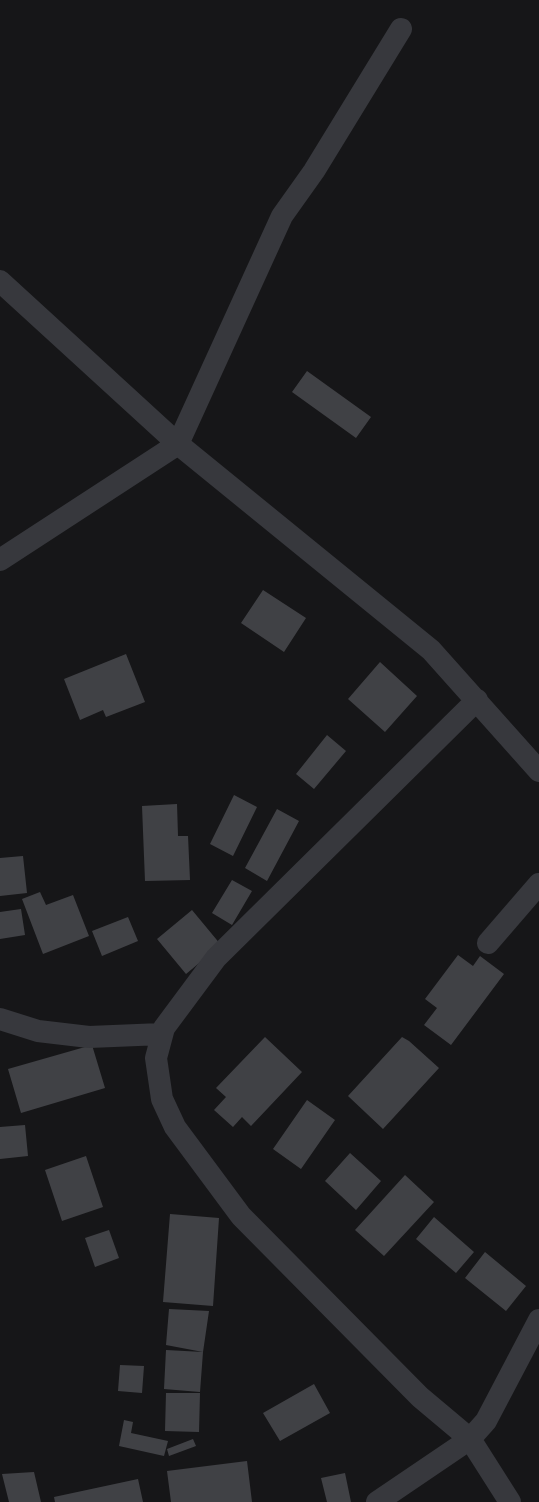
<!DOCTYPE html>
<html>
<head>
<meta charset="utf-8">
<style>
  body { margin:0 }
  canvas { display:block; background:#161618 }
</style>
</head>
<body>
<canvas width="539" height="1502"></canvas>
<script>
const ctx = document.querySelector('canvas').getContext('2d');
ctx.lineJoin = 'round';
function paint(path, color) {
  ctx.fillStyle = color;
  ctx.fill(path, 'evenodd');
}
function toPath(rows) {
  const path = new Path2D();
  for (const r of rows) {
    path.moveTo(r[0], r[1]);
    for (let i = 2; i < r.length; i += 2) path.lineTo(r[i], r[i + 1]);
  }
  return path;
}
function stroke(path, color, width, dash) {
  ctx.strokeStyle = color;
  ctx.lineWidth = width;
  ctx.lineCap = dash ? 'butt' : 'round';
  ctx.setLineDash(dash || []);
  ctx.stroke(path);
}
const building = toPath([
  [307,371,371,417,356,438,292,392],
  [263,590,306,618,284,652,241,623],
  [126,654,145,702,106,717,103,710,80,720,64,679],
  [380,662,417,696,385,732,348,699],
  [327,735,346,751,314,789,296,774],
  [234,795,257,807,233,856,210,844],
  [177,804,178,836,188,836,190,880,145,881,142,806],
  [277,809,299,821,267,881,245,868],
  [23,856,27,893,0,896,0,858],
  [232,880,252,891,232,925,212,913],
  [40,892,46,905,73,895,89,936,43,954,22,899],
  [21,909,25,935,0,939,0,912],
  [192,910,221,945,186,974,157,939],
  [128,917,138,941,102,956,92,931],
  [458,955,473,966,480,956,504,974,451,1045,424,1025,437,1008,425,999],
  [265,1037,302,1072,251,1126,242,1117,233,1127,214,1110,226,1097,216,1088],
  [402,1037,409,1041,439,1068,383,1129,348,1096],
  [92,1045,105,1088,21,1113,8,1069],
  [307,1100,335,1120,301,1169,273,1149],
  [25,1125,28,1156,0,1159,0,1127],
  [350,1153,381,1181,356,1210,325,1181],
  [86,1156,103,1207,62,1221,45,1170],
  [405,1175,434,1202,384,1256,355,1230],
  [170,1214,219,1218,213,1306,163,1302],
  [434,1217,474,1252,456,1273,416,1239],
  [109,1230,119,1258,95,1267,85,1238],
  [485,1252,526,1286,506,1311,465,1278],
  [169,1309,209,1311,203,1352,200,1392,164,1389,166,1350,203,1352,166,1345],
  [120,1365,144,1366,142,1393,118,1391],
  [314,1384,330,1413,280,1441,263,1413],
  [166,1393,200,1393,199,1432,165,1431],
  [124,1420,133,1422,131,1433,168,1441,164,1456,119,1446],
  [193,1439,196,1446,169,1456,167,1449],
  [247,1461,252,1502,171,1502,167,1471],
  [34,1472,41,1502,9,1502,2,1474],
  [345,1473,351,1502,327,1502,321,1478],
  [138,1479,143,1502,55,1502,54,1497]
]);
const street = toPath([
  [0,281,178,444,431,650,539,771],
  [0,560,178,444,282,216,314,171,401,29],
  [477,700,216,958,164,1028,156,1058,162,1099,175,1127,241,1216,420,1397,470,1439,510,1502],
  [488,943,539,884],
  [0,1019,38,1031,89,1037,162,1034],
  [377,1502,470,1439,486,1421,539,1320]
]);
paint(building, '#404145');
stroke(street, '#37383d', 22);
</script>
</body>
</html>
